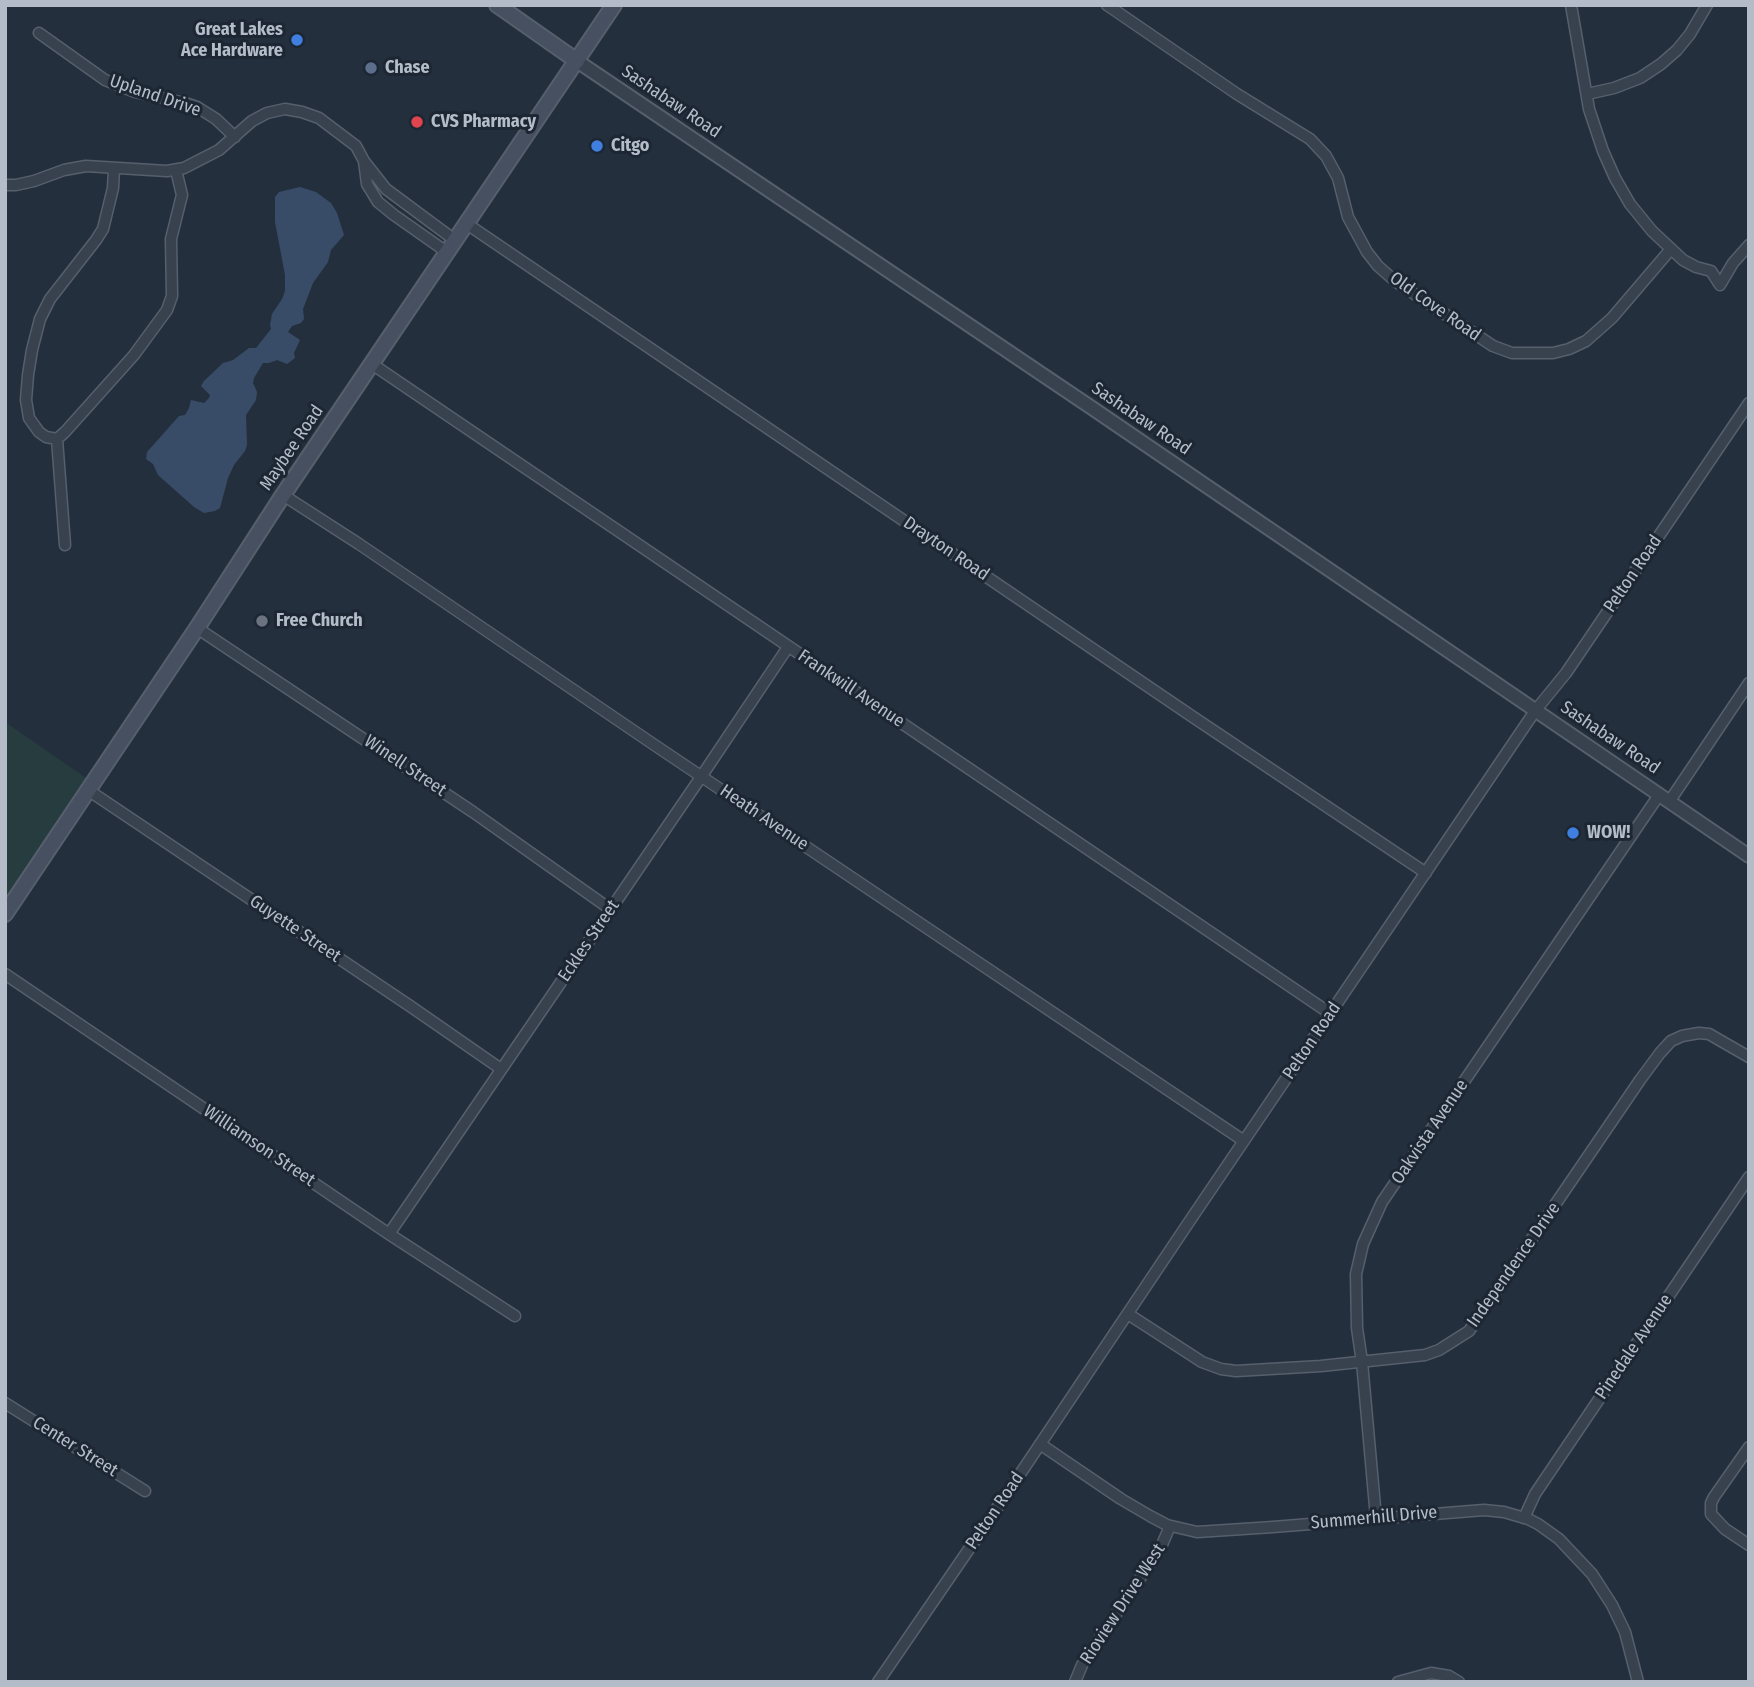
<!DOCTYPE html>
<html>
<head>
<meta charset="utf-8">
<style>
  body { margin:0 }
  #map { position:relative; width:1754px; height:1687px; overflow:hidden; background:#242f3e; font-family:"Fira Sans Condensed",sans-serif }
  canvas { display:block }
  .frame { position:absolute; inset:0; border:7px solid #b4bcc9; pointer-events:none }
</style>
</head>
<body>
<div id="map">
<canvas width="1754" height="1687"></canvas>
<div class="frame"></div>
</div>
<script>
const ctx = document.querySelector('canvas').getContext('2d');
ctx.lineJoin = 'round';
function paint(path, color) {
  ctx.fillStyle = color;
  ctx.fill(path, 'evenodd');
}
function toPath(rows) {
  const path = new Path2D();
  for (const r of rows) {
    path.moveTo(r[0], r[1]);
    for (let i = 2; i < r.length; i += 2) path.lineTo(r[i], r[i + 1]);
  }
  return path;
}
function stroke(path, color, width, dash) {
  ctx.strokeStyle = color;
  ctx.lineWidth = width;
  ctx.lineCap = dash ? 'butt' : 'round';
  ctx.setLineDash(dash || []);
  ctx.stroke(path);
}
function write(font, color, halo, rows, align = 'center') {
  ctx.font = font + ' "Fira Sans Condensed",sans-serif';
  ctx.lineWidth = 6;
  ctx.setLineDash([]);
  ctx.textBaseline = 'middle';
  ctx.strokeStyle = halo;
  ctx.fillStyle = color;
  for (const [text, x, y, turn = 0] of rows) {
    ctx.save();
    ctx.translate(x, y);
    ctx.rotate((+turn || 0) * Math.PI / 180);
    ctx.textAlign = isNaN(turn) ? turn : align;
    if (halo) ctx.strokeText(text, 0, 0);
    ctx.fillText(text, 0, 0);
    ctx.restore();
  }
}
const green = toPath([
  [5,722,92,782,5,911]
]);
const water = toPath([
  [300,187,316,192,331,203,337,213,344,235,331,250,328,262,313,283,303,309,304,319,301,323,292,326,288,332,300,340,294,353,295,358,287,364,277,360,269,363,263,363,254,378,253,383,257,392,256,400,246,415,247,445,245,451,234,465,228,478,220,508,215,511,204,513,194,507,158,475,153,464,146,459,147,452,179,416,185,415,189,408,191,400,204,403,209,398,210,395,201,386,204,381,223,363,233,360,249,348,256,348,271,329,270,325,272,314,282,299,285,291,285,275,275,222,275,197,279,192]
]);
const minor = toPath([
  [1107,5,1237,94,1310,139,1326,156,1338,178,1348,217,1367,252,1378,266,1395,281,1493,346,1512,353,1553,353,1569,349,1586,341,1612,318,1671,249],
  [1571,5,1589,109,1603,151,1615,178,1630,204,1652,231,1683,260,1696,267,1711,271,1720,285,1733,263,1749,245],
  [39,33,105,80,135,92,185,103,197,107,216,119,235,137],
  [1587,94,1614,88,1640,78,1661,64,1677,50,1690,34,1707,5],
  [5,185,16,185,34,181,64,170,86,166,167,171,184,168,219,150,252,121,267,113,285,109,302,112,319,118,356,146,364,161],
  [467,224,1193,717,1426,873],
  [448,253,394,215,378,202,367,184,364,161,386,189,456,241],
  [372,364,1331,1014],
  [57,439,46,437,39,432,29,418,26,400,28,375,32,350,40,319,50,299,96,240,103,229,113,188,114,168],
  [283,495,359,544,653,744,1244,1141],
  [65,545,57,439,65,432,134,355,167,310,172,296,171,239,182,195,176,170],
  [197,628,473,812,610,909],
  [88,790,410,1006,501,1069],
  [1669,802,1749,683],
  [5,974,389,1234,515,1316],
  [389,1234,701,777,788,647],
  [1128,1314,1202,1362,1221,1369,1236,1371,1321,1366,1425,1355,1439,1350,1469,1331,1640,1080,1660,1053,1671,1041,1682,1036,1699,1033,1709,1034,1749,1057],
  [5,1403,145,1491],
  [1040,1444,1121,1499,1150,1516,1167,1525,1197,1532,1273,1527,1484,1510,1504,1512,1528,1519,1538,1524,1559,1539,1592,1574,1612,1605,1625,1632,1638,1682],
  [1749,1447,1714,1497,1711,1503,1711,1514,1725,1529,1749,1545],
  [1376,1518,1362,1362,1357,1328,1356,1274,1363,1244,1382,1202,1659,795],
  [1524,1518,1535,1494,1749,1177],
  [878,1682,1006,1495,1193,1216,1535,711,1566,673,1749,403],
  [1075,1682,1082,1665,1161,1547,1170,1526],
  [1398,1682,1431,1673,1449,1676,1459,1682]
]);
const tertiary = toPath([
  [577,61,1092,408,1749,856]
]);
const secondary = toPath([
  [497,5,577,61],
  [5,914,197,628,283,495,614,5]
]);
const markers = [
  [297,40,7,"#3f7fe0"],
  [371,68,7,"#5c6f8a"],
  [417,122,7,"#e0444e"],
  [597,146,7,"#3f7fe0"],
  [262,621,7,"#6b7280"],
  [1573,833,7,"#3f7fe0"]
];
const poiNames = [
  ["Great Lakes",283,30,"right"],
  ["Ace Hardware",283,51,"right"],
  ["Chase",385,68],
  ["CVS Pharmacy",431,122],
  ["Citgo",611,146],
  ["Free Church",276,621],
  ["WOW!",1587,833]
];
const streetNames = [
  ["Upland Drive",155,96,19],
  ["Sashabaw Road",671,102,34],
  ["Old Cove Road",1435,307,35],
  ["Sashabaw Road",1141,419,34],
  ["Maybee Road",292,448,-56],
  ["Drayton Road",946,549,34],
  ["Pelton Road",1633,574,-56],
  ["Frankwill Avenue",851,689,34],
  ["Sashabaw Road",1610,738,34],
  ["Winell Street",405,766,34],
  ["Heath Avenue",764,818,34],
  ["Guyette Street",295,929,34],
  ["Eckles Street",589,941,-56],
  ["Pelton Road",1312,1041,-56],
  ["Oakvista Avenue",1430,1132,-56],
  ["Williamson Street",259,1146,34],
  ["Independence Drive",1514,1265,-55],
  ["Pinedale Avenue",1634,1347,-56],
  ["Center Street",75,1447,32],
  ["Pelton Road",995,1511,-56],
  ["Summerhill Drive",1374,1518,-5],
  ["Rioview Drive West",1123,1604,-57]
];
paint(green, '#263c3f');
paint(water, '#394c67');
stroke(minor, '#565f6c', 13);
stroke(tertiary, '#565f6c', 16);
stroke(secondary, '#565f6c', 18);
stroke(minor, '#38414e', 10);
stroke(tertiary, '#38414e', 12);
stroke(secondary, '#465061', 14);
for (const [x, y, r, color] of markers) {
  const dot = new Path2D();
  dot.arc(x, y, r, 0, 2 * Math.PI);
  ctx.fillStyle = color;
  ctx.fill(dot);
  stroke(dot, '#1d2633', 2.5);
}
write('bold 18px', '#b4bcc9', '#1d2633', poiNames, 'left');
write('18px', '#b4bcc9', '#1d2633', streetNames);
</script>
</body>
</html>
